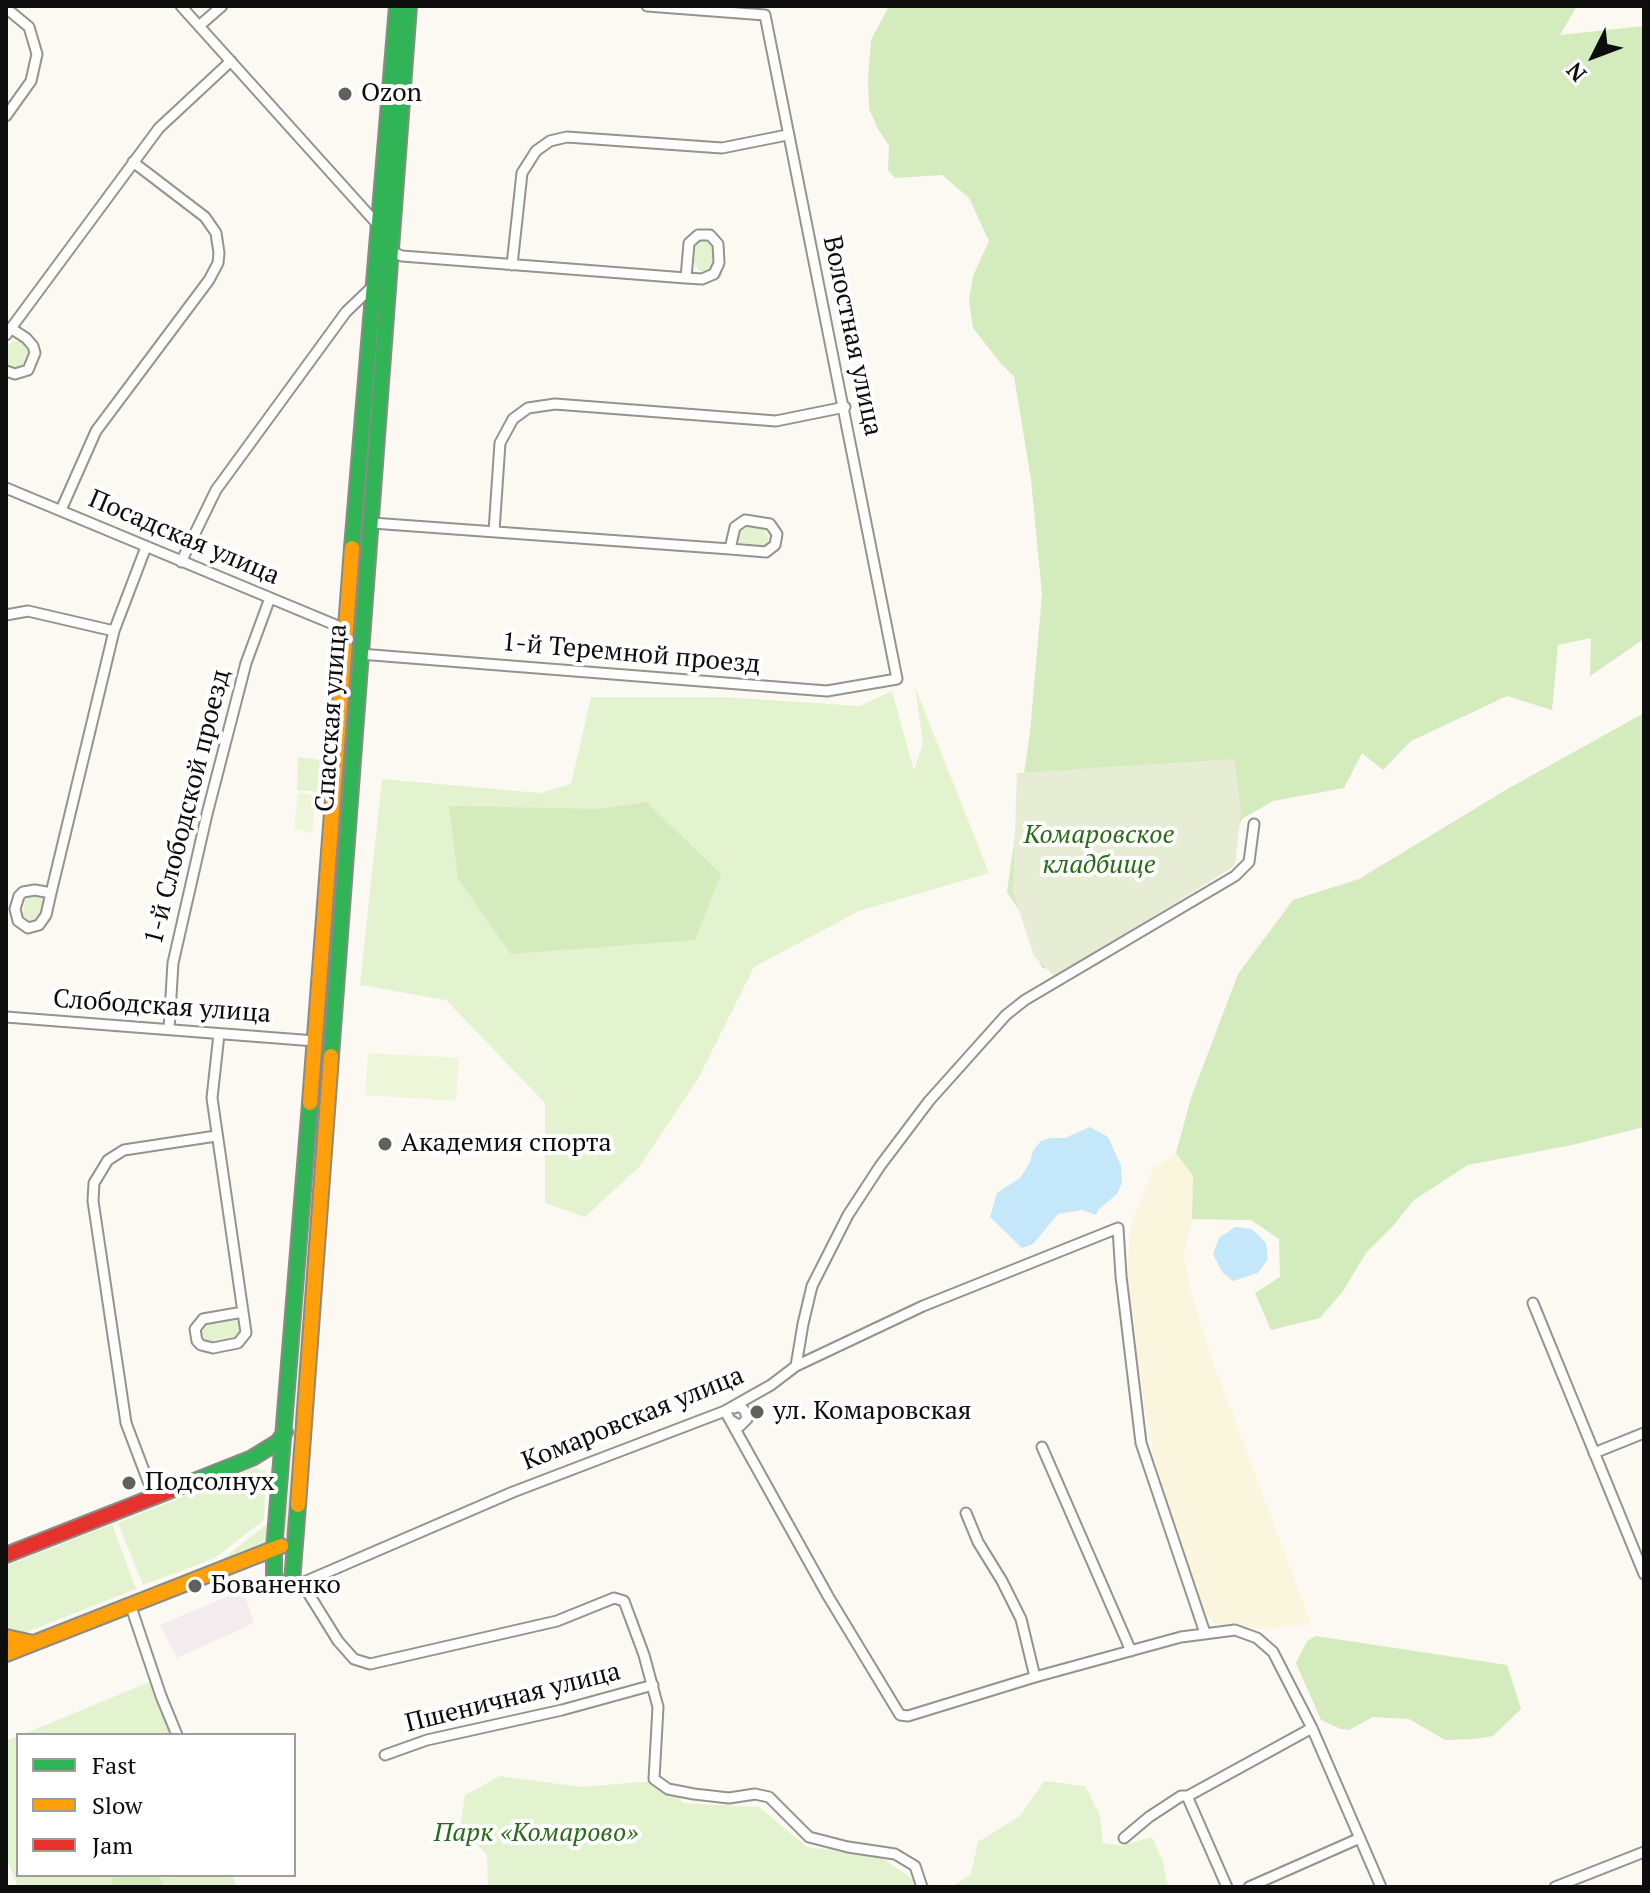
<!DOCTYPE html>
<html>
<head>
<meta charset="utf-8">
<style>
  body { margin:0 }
  #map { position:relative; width:1650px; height:1893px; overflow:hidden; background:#fbf9f2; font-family:"PT Serif",serif }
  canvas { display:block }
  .frame { position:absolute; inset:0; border:8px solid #0d0d0d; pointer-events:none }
  .legend { position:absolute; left:16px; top:1733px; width:280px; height:144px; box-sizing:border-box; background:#fff; border:2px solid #9e9e9e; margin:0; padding:10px 14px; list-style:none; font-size:24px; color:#0d0d0d }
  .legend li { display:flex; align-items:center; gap:16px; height:40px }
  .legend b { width:40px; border:2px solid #9e9e9e }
  .north { position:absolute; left:1554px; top:16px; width:80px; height:80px; -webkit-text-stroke:6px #fff; paint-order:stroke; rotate:228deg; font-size:22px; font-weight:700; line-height:32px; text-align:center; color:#0d0d0d }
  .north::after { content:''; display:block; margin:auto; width:28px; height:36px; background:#0d0d0d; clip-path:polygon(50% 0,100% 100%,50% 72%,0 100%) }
</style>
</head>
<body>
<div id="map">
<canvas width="1650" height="1893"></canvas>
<div class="frame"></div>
<ul class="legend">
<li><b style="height:10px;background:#30b455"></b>Fast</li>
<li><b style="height:10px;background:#ff9f0a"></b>Slow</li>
<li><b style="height:10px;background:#e5322d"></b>Jam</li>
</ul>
<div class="north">N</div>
</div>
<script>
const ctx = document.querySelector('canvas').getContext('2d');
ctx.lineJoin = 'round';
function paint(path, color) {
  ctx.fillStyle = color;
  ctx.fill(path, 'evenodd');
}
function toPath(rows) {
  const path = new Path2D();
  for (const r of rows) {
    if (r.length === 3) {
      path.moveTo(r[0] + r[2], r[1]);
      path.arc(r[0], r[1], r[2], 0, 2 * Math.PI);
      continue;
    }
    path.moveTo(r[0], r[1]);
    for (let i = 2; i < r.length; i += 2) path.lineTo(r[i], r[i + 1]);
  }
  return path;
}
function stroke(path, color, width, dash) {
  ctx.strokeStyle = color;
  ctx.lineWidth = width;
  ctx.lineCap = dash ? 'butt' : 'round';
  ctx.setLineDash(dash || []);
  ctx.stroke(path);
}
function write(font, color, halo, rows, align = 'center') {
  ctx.font = font + ' "PT Serif",serif';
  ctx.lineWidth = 8;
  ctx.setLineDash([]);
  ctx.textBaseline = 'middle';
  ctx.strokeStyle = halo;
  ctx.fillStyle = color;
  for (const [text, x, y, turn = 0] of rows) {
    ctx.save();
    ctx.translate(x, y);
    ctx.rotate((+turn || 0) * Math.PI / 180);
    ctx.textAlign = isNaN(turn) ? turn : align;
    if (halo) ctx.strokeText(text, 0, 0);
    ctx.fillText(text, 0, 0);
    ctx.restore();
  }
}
const industrial = toPath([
  [243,1590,254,1623,177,1658,160,1625]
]);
const farmland = toPath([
  [1176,1153,1193,1176,1192,1219,1184,1256,1190,1288,1211,1357,1311,1624,1266,1629,1215,1624,1205,1613,1190,1573,1154,1459,1134,1341,1127,1267,1131,1225,1153,1169]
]);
const green = toPath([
  [705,239,714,246,713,265,707,271,700,271,693,263,694,250,695,244],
  [379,267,385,267,363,584,357,584],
  [18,355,14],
  [745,526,764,529,769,538,767,544,762,547,743,545,739,542,737,533],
  [351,660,357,661,330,1004,324,1003],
  [915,687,989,873,859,911,754,967,699,1077,640,1166,585,1217,545,1203,545,1103,446,1000,360,985,382,779,540,793,571,784,591,697,722,697,860,706,892,691,914,771,923,743],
  [298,757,320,760,318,792,297,790],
  [32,894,43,897,45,903,42,918,33,925,25,922,22,917,25,900],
  [319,1077,325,1078,317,1153,313,1151],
  [313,1175,317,1178,298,1419,294,1421],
  [234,1317,241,1321,244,1328,238,1337,211,1343,202,1342,199,1329,202,1326],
  [293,1444,296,1447,287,1536,284,1533],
  [251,1467,266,1471,273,1484,272,1491,240,1472],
  [234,1476,265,1495,264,1520,213,1559,143,1585,118,1523],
  [271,1521,269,1539,266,1543,219,1562],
  [112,1524,136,1589,14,1637,6,1634,6,1566],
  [152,1681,174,1735,21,1735],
  [18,1736,18,1875,232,1875,237,1887,18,1887,6,1857,6,1741],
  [500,1776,581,1787,666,1780,683,1803,759,1807,807,1847,881,1857,924,1887,488,1887,487,1854,460,1829,465,1795],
  [1044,1781,1085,1786,1100,1816,1103,1843,1121,1846,1152,1837,1163,1862,1168,1887,952,1887,971,1874,978,1842,1020,1816]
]);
const forest = toPath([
  [889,6,1577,6,1560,35,1644,26,1644,639,1590,676,1591,638,1558,645,1552,710,1507,696,1411,741,1383,770,1362,753,1344,788,1273,801,1242,819,1227,853,1053,969,1042,968,1021,913,1007,892,1030,732,1042,594,1031,480,1014,376,1002,365,973,328,969,300,973,276,989,241,969,198,942,175,895,178,888,170,889,146,878,129,869,109,868,78,871,40],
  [1644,713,1644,1127,1572,1145,1468,1165,1414,1200,1393,1226,1366,1253,1343,1291,1320,1318,1271,1330,1255,1293,1280,1277,1279,1239,1251,1220,1192,1219,1193,1176,1176,1153,1191,1098,1238,974,1293,900,1359,879,1509,788],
  [646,802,721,874,695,940,511,954,458,879,449,806,600,809],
  [1316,1636,1507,1665,1521,1709,1493,1736,1475,1739,1445,1740,1409,1719,1373,1717,1349,1730,1341,1729,1321,1720,1296,1663,1307,1641],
  [113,1875,159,1875,165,1887,111,1887]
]);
const cemetery = toPath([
  [1234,759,1241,811,1235,866,1055,977,1034,956,1013,892,1017,773]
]);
const pitch = toPath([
  [298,793,316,795,312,833,294,829],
  [368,1053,459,1058,456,1101,365,1095]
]);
const water = toPath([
  [1090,1127,1108,1137,1121,1166,1122,1183,1117,1194,1098,1210,1096,1215,1082,1210,1058,1214,1033,1244,1022,1248,990,1217,997,1193,1020,1178,1030,1162,1033,1151,1041,1141,1050,1138,1065,1138],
  [1235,1227,1252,1229,1266,1243,1268,1259,1258,1273,1233,1281,1222,1272,1213,1254,1219,1238]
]);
const street = toPath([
  [181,6,379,226],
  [647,6,765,15],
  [6,8,29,27,37,54,31,81,6,116],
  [199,26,222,6],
  [392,252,402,256,686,278,702,279,714,274,719,263,718,244,710,235,698,235,689,243,686,278],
  [512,265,522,173,536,151,550,141,567,137,722,148,787,135],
  [6,335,159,128,231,61],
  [6,371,15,374,28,370,35,353,33,346,26,338,12,329],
  [6,488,345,629],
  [61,510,96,431,209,280,218,263,219,253,216,233,205,217,133,162],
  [372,523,730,549,735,527,745,520,770,524,777,534,775,545,766,552,730,549],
  [494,531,500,443,513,419,528,408,555,404,776,421,845,407],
  [181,562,216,490,346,312,372,287],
  [6,615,28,611,114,631],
  [360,654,827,691,897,679,765,15],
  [51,893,46,915,39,925,28,928,18,921,15,909,19,896,23,892,35,890,51,893,114,631,146,547],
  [6,1017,315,1041],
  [169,1029,173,963,207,814,246,663,270,598],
  [219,1034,212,1098,243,1312,203,1319,195,1329,197,1341,201,1345,213,1348,238,1343,246,1333,243,1312],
  [1533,1303,1644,1574],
  [796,1366,803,1324,812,1286,848,1215,880,1166,929,1101,1006,1015,1025,1000,1235,876,1249,862,1254,824],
  [725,1411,828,1596,900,1715,908,1716,1035,1677,1181,1637,1235,1630,1257,1638,1273,1652,1312,1728,1381,1887],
  [732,1421,740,1426,747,1419,745,1411,740,1406,734,1408],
  [1042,1447,1131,1651],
  [1594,1453,1644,1433],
  [154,1497,126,1423,93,1201,94,1183,108,1160,124,1150,216,1136],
  [966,1513,978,1542,1002,1581,1021,1619,1035,1677],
  [292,1582,302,1583,513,1492,725,1411,771,1385,796,1366,923,1306,1118,1228,1121,1276,1141,1443,1205,1633],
  [302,1583,338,1641,354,1659,370,1664,557,1621,614,1598,624,1601,644,1655,658,1707,654,1779,668,1789,694,1794,729,1798,755,1794,769,1797,809,1837,848,1847,895,1854,915,1866,922,1887],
  [130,1604,161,1696,177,1735],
  [385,1755,427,1740,562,1710,653,1685],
  [1187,1796,1227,1887],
  [1124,1838,1149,1817,1181,1796,1188,1796,1312,1728],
  [1249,1887,1360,1838],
  [1555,1887,1644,1852]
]);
const fast = toPath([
  [352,548,397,6],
  [331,1056,409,6],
  [184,1485,252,1458,278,1442,285,1432],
  [298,1505,292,1582,285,1587,277,1584,274,1574,274,1549,310,1103]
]);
const slow = toPath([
  [310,1103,352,548],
  [298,1505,331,1056],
  [6,1637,33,1643],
  [6,1654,281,1546]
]);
const jam = toPath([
  [6,1555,184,1485]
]);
const markers = [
  [345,94,8,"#60605d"],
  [385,1144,8,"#60605d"],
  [757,1412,8,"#60605d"],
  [129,1483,8,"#60605d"],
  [195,1586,8,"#60605d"]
];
const poiNames = [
  ["Ozon",361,94],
  ["Академия спорта",401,1144],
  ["ул. Комаровская",773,1412],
  ["Подсолнух",145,1483],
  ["Бованенко",211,1586]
];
const streetNames = [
  ["Волостная улица",852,336,78],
  ["Посадская улица",184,538,23],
  ["1-й Теремной проезд",631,654,5],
  ["Спасская улица",332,718,-86],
  ["1-й Слободской проезд",188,807,-76],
  ["Слободская улица",162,1007,4],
  ["Комаровская улица",633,1419,-22],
  ["Пшеничная улица",513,1698,-14]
];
const parkNames = [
  ["Комаровское",1099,836],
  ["кладбище",1099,866],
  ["Парк «Комарово»",536,1834]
];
paint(industrial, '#f3ecef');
paint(farmland, '#f9f6dd');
paint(green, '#e4f3cf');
paint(forest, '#d4ebbd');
paint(cemetery, '#e7edd4');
paint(pitch, '#eef6da');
paint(water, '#c4e7f9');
stroke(street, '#949390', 13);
stroke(fast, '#8b8a87', 18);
stroke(slow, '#8b8a87', 18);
stroke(jam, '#8b8a87', 18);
stroke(street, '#fefefd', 9);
stroke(fast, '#30b455', 14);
stroke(slow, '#ff9f0a', 14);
stroke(jam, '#e5322d', 14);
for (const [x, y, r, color] of markers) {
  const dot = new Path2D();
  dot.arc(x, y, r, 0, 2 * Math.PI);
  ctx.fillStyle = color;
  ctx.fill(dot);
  stroke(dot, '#fff', 3);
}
write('26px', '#0d0d0d', '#fff', poiNames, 'left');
write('26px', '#0d0d0d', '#fff', streetNames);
write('italic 26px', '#296c17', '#fff', parkNames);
</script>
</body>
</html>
